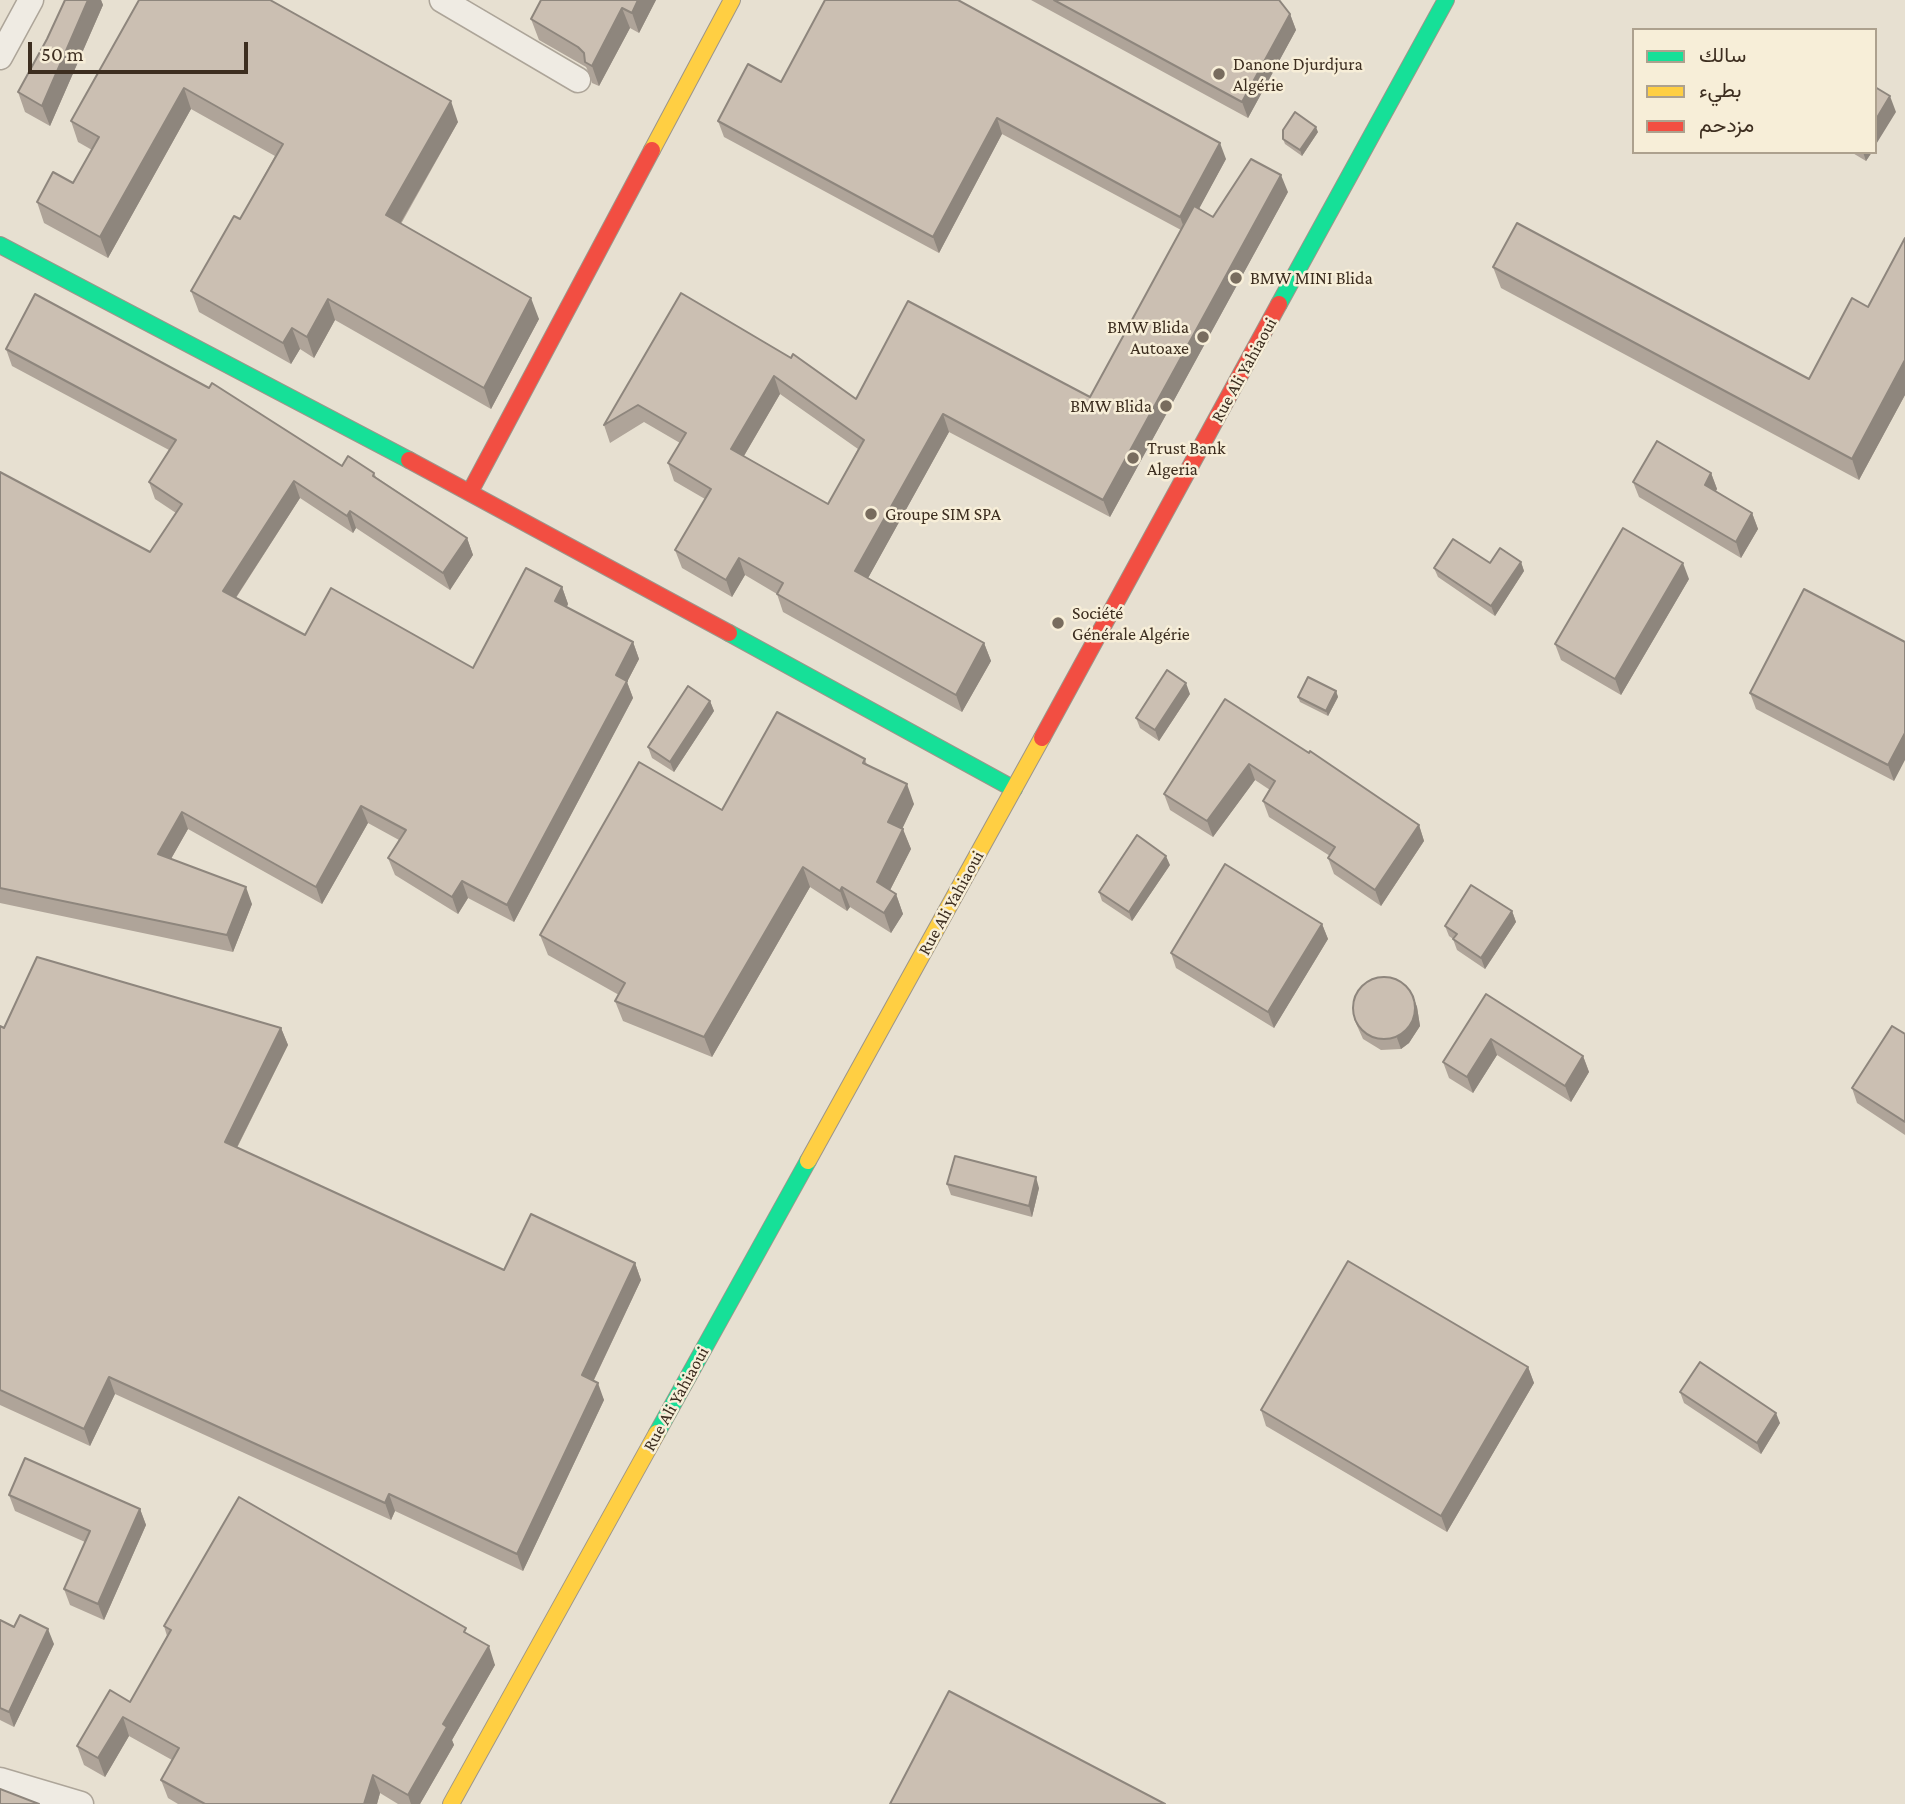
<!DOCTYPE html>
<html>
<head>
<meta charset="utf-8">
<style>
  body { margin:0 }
  #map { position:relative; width:1905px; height:1804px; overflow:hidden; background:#e7e0d1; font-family:"Crimson Pro",Vazirmatn,serif }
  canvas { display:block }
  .legend { position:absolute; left:1632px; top:28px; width:245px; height:126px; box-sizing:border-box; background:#f7eed8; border:2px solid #ada18e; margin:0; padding:9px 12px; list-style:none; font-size:21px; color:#3d2e20 }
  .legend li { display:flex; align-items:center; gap:14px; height:35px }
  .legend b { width:35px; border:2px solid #ada18e }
  .scale { position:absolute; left:28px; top:42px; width:220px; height:32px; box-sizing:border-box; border:4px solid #3d2e20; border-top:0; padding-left:9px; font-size:21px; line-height:24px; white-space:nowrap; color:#3d2e20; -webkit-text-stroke:5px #f7eed8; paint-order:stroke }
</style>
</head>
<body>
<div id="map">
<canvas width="1905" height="1804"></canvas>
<ul class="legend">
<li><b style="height:9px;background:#16e098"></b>سالك</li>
<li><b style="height:9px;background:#ffcf43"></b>بطيء</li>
<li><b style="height:9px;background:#f24e42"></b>مزدحم</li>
</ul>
<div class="scale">50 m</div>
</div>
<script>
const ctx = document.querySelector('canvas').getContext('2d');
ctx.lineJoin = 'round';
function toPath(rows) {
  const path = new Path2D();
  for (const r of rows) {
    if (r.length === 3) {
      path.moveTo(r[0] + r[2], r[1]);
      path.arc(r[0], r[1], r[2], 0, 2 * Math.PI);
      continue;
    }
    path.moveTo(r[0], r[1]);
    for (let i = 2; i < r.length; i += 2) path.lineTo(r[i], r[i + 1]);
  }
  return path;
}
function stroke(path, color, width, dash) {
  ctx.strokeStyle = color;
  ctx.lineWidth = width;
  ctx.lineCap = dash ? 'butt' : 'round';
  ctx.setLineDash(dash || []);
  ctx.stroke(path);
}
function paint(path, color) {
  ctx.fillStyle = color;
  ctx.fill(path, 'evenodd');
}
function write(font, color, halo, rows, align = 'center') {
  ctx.font = font + ' "Crimson Pro",serif';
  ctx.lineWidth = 5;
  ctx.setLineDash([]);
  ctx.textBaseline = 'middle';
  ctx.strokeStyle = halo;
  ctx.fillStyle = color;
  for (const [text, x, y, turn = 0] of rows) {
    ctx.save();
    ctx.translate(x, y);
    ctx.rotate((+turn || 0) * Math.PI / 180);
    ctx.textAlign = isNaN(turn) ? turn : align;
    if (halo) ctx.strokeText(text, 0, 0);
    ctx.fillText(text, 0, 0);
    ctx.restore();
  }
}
const street = toPath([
  [442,0,578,80],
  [0,57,31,0],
  [0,1780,81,1804]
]);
const fast = toPath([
  [0,245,409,460],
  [1279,304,1446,0],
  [729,633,1014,789],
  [657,1433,808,1161]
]);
const slow = toPath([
  [652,150,732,0],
  [808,1161,1042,738],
  [451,1804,657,1433]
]);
const jam = toPath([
  [409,460,729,633],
  [470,492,652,150],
  [1042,738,1279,304]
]);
const wall = toPath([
  [65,0,101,0,103,5,50,126,25,112,18,92,47,39],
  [139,0,458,122,401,224,539,319,491,409,335,320,314,358,300,349,291,364,199,312,191,291,240,219,275,156,191,109,108,258,44,223,37,202,73,183,92,150,78,142,71,121],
  [541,0,656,0,639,33,630,28,599,86,592,83,587,69,586,67,539,40,531,19],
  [825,0,1226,159,1199,208,1213,217,1288,192,1110,517,949,432,868,578,984,643,991,661,962,712,783,612,777,594,745,575,732,597,682,568,675,550,705,499,674,481,668,463,680,443,644,422,610,443,604,425,681,293,856,399,1090,397,1181,230,1002,134,939,253,724,137,718,121,781,82],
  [780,394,858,449,828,504,744,456],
  [1031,0,1279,0,1290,14,1296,30,1248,118],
  [1318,132,1302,156,1285,144,1283,139],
  [1851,152,1872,152,1866,161],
  [1905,238,1905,395,1859,480,1501,288,1493,267,1809,379,1868,307],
  [6,349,342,466,374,473,376,477,467,538,473,555,450,590,356,528,353,533,300,498,236,598,305,635,473,668,562,587,568,604,567,607,633,642,639,659,627,682,633,698,514,922,468,898,458,914,395,875,388,858,399,840,368,823,322,904,188,829,171,859,252,904,233,952,0,903,0,472,150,552,176,513,155,499,149,482,169,450,12,366],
  [1711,473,1717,489,1716,491,1752,513,1758,529,1741,558,1639,497,1633,482],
  [1521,562,1524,571,1495,616,1438,577,1434,568,1490,563],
  [1689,579,1621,695,1561,660,1555,644],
  [1905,642,1894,781,1756,709,1750,693],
  [1336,691,1338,697,1328,716,1300,702,1298,697],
  [1190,694,1159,741,1140,728,1136,718],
  [1225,699,1419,825,1424,841,1381,906,1334,874,1328,858,1330,856,1269,817,1263,801,1270,790,1255,780,1213,837,1170,810,1164,794],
  [710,701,714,711,674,772,652,758,648,747],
  [865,759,867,765,914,804,902,828,911,849,890,890,896,894,903,914,891,933,850,907,847,911,810,887,712,1057,623,1021,615,1001,619,995,548,955,540,935,722,810],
  [1170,865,1132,921,1102,901,1099,892],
  [1512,911,1516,922,1485,969,1457,950,1453,939,1449,936,1445,926],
  [1322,924,1328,939,1274,1028,1176,968,1171,953],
  [1486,994,1583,1056,1589,1072,1571,1102,1497,1055,1473,1093,1449,1078,1443,1062],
  [1413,996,1417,1007,1420,1026,1409,1043,1401,1049,1381,1050,1363,1039,1354,1019],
  [0,1026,4,1028,281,1028,288,1045,237,1148,504,1270,635,1263,641,1280,594,1380,604,1400,523,1571,395,1511,391,1520,115,1394,90,1446,0,1405],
  [1905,1034,1905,1135,1857,1103,1852,1088],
  [947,1184,1039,1188,1032,1217,951,1195],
  [1528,1367,1534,1383,1447,1532,1266,1426,1261,1410],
  [1680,1392,1780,1423,1761,1454,1684,1403],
  [9,1495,140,1509,146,1525,104,1620,70,1605,64,1589,85,1542,15,1511],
  [0,1620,54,1644,14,1727,0,1720],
  [164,1626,468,1635,495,1665,452,1740,454,1745,420,1804,398,1804,380,1793,377,1804,178,1804,168,1798,161,1780,172,1760,129,1736,105,1777,84,1765,77,1746,130,1702,167,1636]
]);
const shadedWall = toPath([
  [88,0,101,0,103,5,50,126,42,106],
  [638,0,656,0,639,33,632,13],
  [622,8,630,28,599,86,592,66],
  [1290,14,1296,30,1248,118,1242,102],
  [184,88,191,109,108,258,100,237],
  [1890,96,1896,112,1875,146,1875,121],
  [451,101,458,122,393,236,386,215],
  [997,118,1002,134,939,253,933,237],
  [1316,127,1318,132,1302,156,1300,150],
  [1220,143,1226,159,1186,233,1180,217],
  [1863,152,1872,152,1866,161],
  [1281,175,1288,192,1110,517,1103,500],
  [531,298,539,319,491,409,484,388],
  [328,299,335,320,314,358,307,337],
  [292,328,300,349,291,364,283,343],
  [1905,360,1905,395,1859,480,1852,459],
  [774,376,780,394,738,466,731,449],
  [943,414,949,432,862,589,855,571],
  [1711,473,1717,489,1710,500,1705,485],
  [294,481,300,498,229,608,223,591],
  [350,511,356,528,353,533,347,516],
  [1752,513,1758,529,1741,558,1736,542],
  [467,538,473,555,450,590,443,573],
  [739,558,745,575,732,597,726,580],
  [1521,562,1524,571,1495,616,1491,606],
  [1683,563,1689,579,1621,695,1615,679],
  [562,587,568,604,561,618,555,601],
  [633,642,639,659,627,682,633,698,514,922,507,905,616,675],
  [984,643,991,661,962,712,956,695],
  [1186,683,1190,694,1159,741,1155,730],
  [1336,691,1338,697,1328,716,1326,711],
  [710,701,714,711,674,772,670,762],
  [1905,733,1905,760,1894,781,1888,765],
  [1249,764,1255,780,1213,837,1207,821],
  [907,784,914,804,896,842,888,822],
  [361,806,368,823,322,904,316,887],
  [182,812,188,829,164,871,158,854],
  [1419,825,1424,841,1381,906,1375,890],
  [903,829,911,849,884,902,877,882],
  [1166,856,1170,865,1132,921,1129,912],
  [803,867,810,887,712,1057,704,1037],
  [462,881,468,898,458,914,452,897],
  [246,887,252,904,233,952,227,935],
  [842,887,850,907,847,911,840,891],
  [896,894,903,914,891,933,884,913],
  [1512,911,1516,922,1485,969,1481,958],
  [1322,924,1328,939,1274,1028,1268,1012],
  [1413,996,1417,1007,1420,1026,1409,1043,1401,1049,1397,1038],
  [281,1028,288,1045,231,1159,225,1142],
  [1491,1039,1497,1055,1473,1093,1467,1077],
  [1583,1056,1589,1072,1571,1102,1565,1086],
  [1036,1177,1039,1188,1032,1217,1029,1206],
  [635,1263,641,1280,588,1392,582,1375],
  [1528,1367,1534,1383,1447,1532,1441,1516],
  [109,1377,115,1394,90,1446,84,1429],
  [598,1383,604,1400,523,1571,517,1554],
  [1776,1413,1780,1423,1761,1454,1757,1443],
  [389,1494,395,1511,391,1520,385,1503],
  [140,1509,146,1525,104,1620,98,1604],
  [48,1629,54,1644,14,1727,9,1712],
  [489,1646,495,1665,452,1740,454,1745,420,1804,411,1804,408,1795,443,1724],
  [123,1717,129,1736,105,1777,98,1758],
  [373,1775,380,1793,377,1804,364,1804]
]);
const building = toPath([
  [65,0,88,0,42,106,18,92,47,39,65,0],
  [139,0,270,0,451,101,386,215,531,298,484,388,328,299,307,337,292,328,283,343,191,291,234,216,240,219,283,144,184,88,100,237,37,202,53,172,73,183,99,137,71,121,139,0],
  [541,0,638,0,632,13,622,8,592,66,585,62,584,53,578,47,531,19,541,0],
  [825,0,958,0,1220,143,1180,217,997,118,933,237,718,121,748,64,781,82,825,0],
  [1054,0,1279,0,1290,14,1242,102,1054,0],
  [1875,87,1890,96,1875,121,1875,87],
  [1295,112,1316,127,1300,150,1283,139,1283,130,1295,112],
  [1251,159,1281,175,1103,500,943,414,855,571,984,643,956,695,777,594,783,583,739,558,726,580,675,550,711,489,668,463,686,433,638,405,604,425,681,293,791,358,793,354,856,399,908,301,1090,397,1194,206,1213,217,1251,159],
  [774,376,864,440,828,504,731,449,774,376],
  [1517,223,1809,379,1852,298,1868,307,1905,238,1905,360,1852,459,1493,267,1517,223],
  [35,294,209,388,212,383,342,466,348,456,374,473,373,476,467,538,443,573,350,511,347,516,294,481,223,591,305,635,331,588,473,668,526,568,562,587,555,601,633,642,616,675,627,681,507,905,462,881,452,897,388,858,406,830,361,806,316,887,182,812,158,854,246,887,227,935,0,888,0,472,150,552,182,504,149,482,176,440,6,349,35,294],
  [1657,441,1711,473,1705,485,1752,513,1736,542,1633,482,1657,441],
  [1623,528,1683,563,1615,679,1555,644,1623,528],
  [1453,539,1490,563,1500,548,1521,562,1491,606,1434,568,1453,539],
  [1804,589,1905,642,1905,733,1888,765,1750,693,1804,589],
  [1167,670,1186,683,1155,730,1136,718,1167,670],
  [1308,677,1336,691,1326,711,1298,697,1308,677],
  [688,686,710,701,670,762,648,747,688,686],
  [1225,699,1309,753,1310,751,1419,825,1375,890,1328,858,1335,847,1263,801,1275,781,1249,764,1207,821,1164,794,1225,699],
  [777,712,865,759,863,763,907,784,888,822,903,829,877,882,896,894,884,913,842,887,840,891,803,867,704,1037,615,1001,625,983,540,935,639,762,722,810,777,712],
  [1137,835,1166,856,1129,912,1099,892,1137,835],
  [1225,864,1322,924,1268,1012,1171,953,1225,864],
  [1471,885,1512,911,1481,958,1453,939,1457,934,1445,926,1471,885],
  [37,957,281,1028,225,1142,504,1270,531,1214,635,1263,582,1375,598,1383,517,1554,389,1494,385,1503,109,1377,84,1429,0,1390,0,1026,4,1028,37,957],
  [1384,1008,31],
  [1486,994,1583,1056,1565,1086,1491,1039,1467,1077,1443,1062,1486,994],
  [1892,1026,1905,1034,1905,1122,1852,1088,1892,1026],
  [955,1156,1036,1177,1029,1206,947,1184,955,1156],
  [1348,1261,1528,1367,1441,1516,1261,1410,1348,1261],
  [1700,1362,1776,1413,1757,1443,1680,1392,1700,1362],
  [25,1458,140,1509,98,1604,64,1589,90,1531,9,1495,25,1458],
  [239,1497,466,1628,464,1632,489,1646,443,1724,447,1727,408,1795,373,1775,364,1804,205,1804,161,1780,179,1748,123,1717,98,1758,77,1746,110,1690,130,1702,171,1630,164,1626,239,1497],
  [20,1615,48,1629,9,1712,0,1708,0,1620,14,1627,20,1615],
  [949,1691,1165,1804,890,1804,949,1691],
  [0,1789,39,1804,0,1804,0,1789]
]);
const markers = [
  [1219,74,7,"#786c5e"],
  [1236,278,7,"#786c5e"],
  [1203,337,7,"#786c5e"],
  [1166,406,7,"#786c5e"],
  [1133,458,7,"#786c5e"],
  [871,514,7,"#786c5e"],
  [1058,623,7,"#786c5e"]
];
const poiNames = [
  ["Danone Djurdjura",1233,64],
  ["Algérie",1233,85],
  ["BMW MINI Blida",1250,278],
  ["BMW Blida",1189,327,"right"],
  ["Autoaxe",1189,348,"right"],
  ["BMW Blida",1152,406,"right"],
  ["Trust Bank",1147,448],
  ["Algeria",1147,469],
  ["Groupe SIM SPA",885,514],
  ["Société",1072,613],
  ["Générale Algérie",1072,634]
];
const streetNames = [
  ["Rue Ali Yahiaoui",1244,370,-61],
  ["Rue Ali Yahiaoui",951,903,-61],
  ["Rue Ali Yahiaoui",676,1399,-61]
];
stroke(street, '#ada599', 27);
stroke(fast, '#9c958a', 18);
stroke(slow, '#9c958a', 18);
stroke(jam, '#9c958a', 18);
stroke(street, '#efebe3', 24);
stroke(fast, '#16e098', 16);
stroke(slow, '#ffcf43', 16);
stroke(jam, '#f24e42', 16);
paint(wall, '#afa499');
paint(shadedWall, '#8e867d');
paint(building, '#cbbfb2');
stroke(building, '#8e867d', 2);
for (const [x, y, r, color] of markers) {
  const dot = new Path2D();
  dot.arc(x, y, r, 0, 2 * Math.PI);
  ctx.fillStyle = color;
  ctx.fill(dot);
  stroke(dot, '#f7eed8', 2.5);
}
write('18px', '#3d2e20', '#f7eed8', poiNames, 'left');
write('18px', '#3d2e20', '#f7eed8', streetNames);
</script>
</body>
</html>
